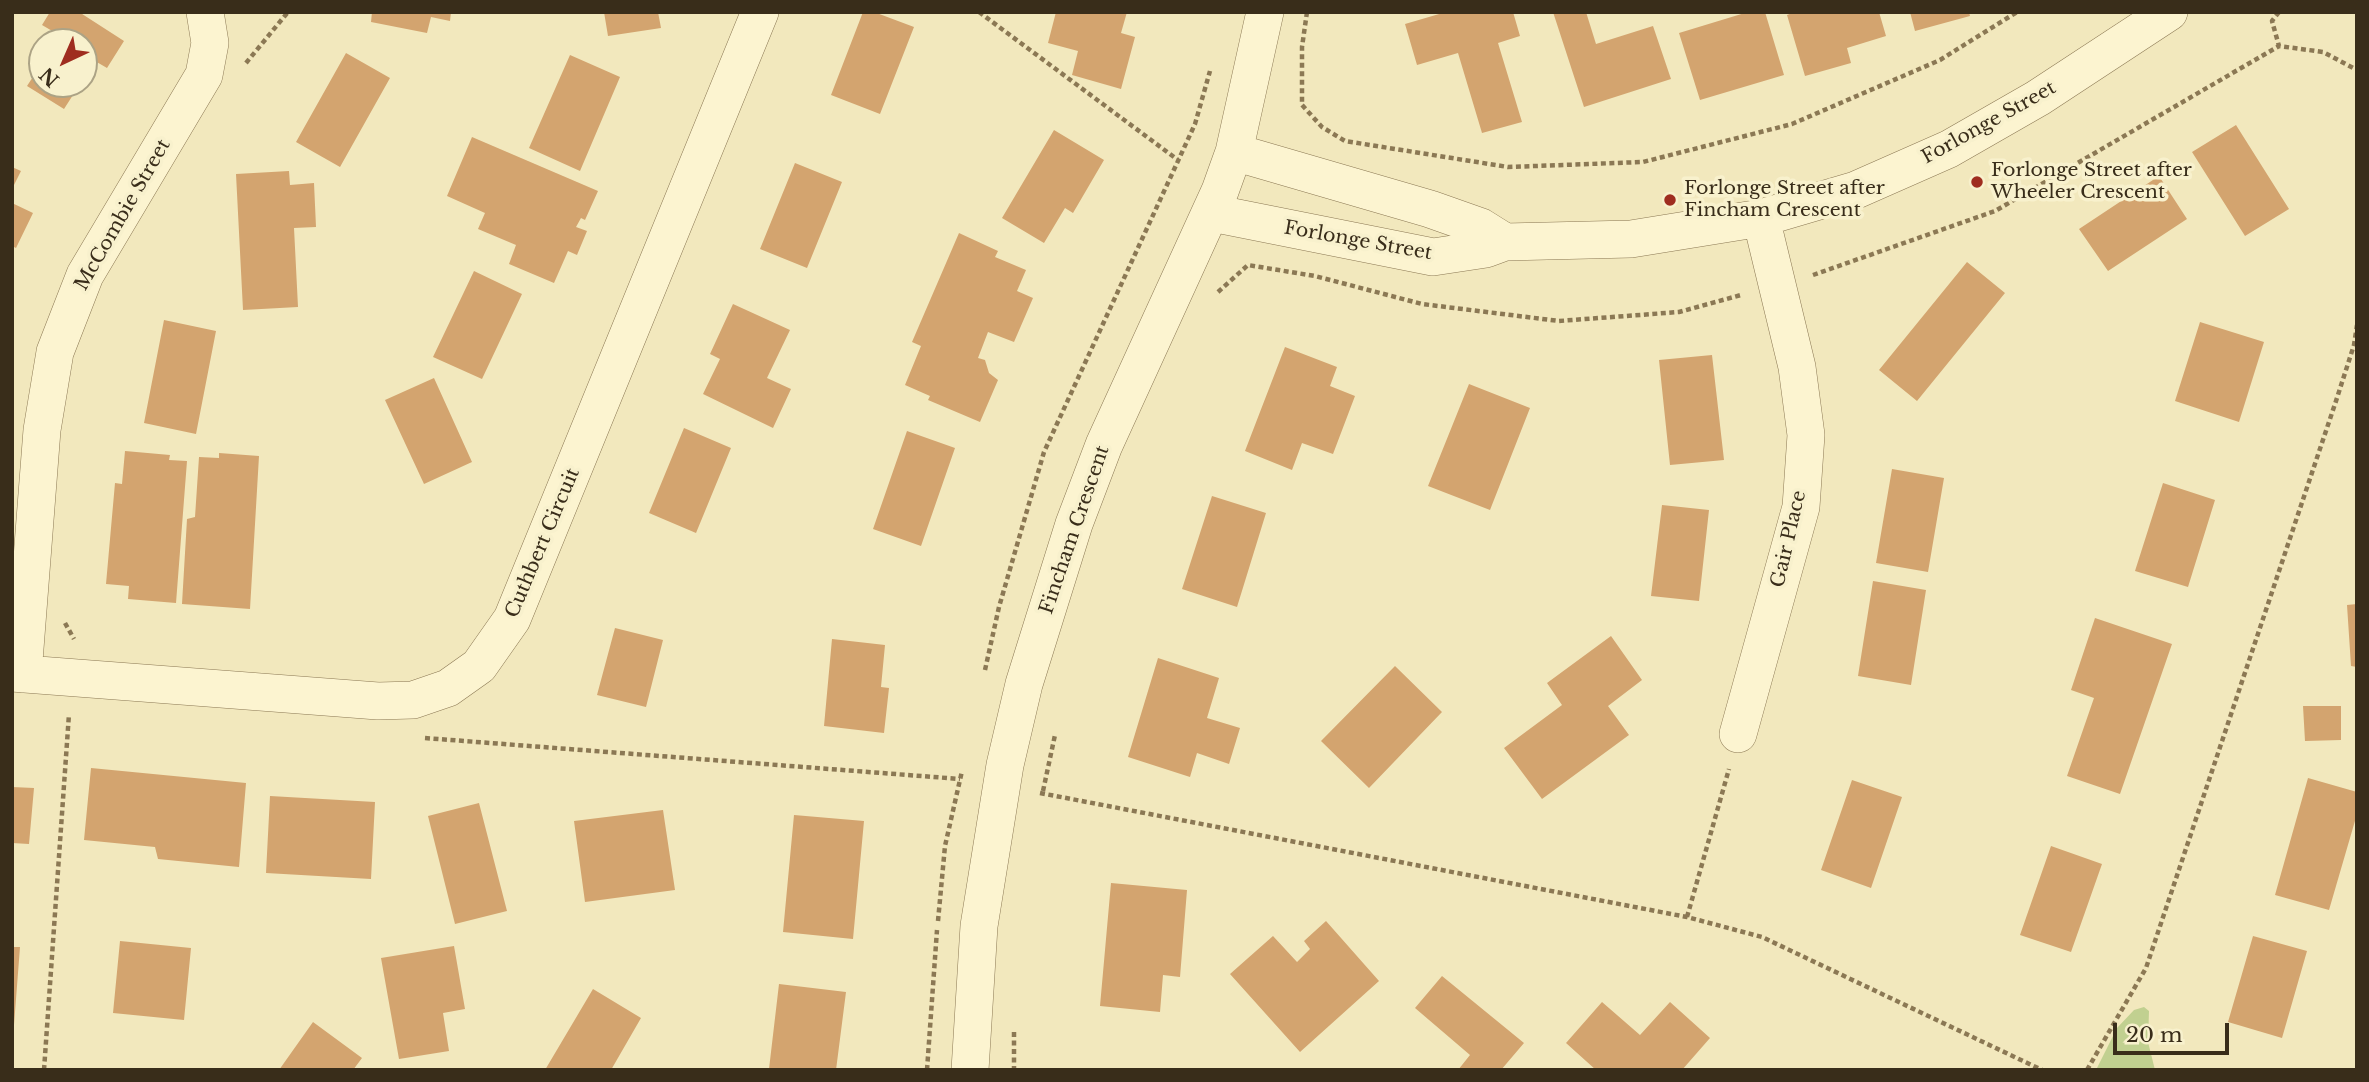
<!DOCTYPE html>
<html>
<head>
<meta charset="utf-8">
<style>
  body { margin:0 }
  #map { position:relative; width:2369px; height:1082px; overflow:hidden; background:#f2e8bd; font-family:"Libre Baskerville",serif }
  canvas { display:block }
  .frame { position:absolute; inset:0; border:14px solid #392d1a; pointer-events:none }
  .north { position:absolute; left:28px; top:28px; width:70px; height:70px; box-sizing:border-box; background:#f8f1cd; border:2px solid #aca385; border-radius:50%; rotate:224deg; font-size:19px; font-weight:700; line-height:28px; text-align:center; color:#392d1a }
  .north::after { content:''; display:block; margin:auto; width:24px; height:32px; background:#9f2d1f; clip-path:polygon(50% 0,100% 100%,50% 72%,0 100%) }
  .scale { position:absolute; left:2113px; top:1023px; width:116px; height:32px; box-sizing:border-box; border:4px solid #392d1a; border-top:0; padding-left:9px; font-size:21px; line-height:24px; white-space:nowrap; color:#392d1a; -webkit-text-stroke:5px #f8f1cd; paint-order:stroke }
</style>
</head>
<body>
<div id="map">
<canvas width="2369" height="1082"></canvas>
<div class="frame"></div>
<div class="north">N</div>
<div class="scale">20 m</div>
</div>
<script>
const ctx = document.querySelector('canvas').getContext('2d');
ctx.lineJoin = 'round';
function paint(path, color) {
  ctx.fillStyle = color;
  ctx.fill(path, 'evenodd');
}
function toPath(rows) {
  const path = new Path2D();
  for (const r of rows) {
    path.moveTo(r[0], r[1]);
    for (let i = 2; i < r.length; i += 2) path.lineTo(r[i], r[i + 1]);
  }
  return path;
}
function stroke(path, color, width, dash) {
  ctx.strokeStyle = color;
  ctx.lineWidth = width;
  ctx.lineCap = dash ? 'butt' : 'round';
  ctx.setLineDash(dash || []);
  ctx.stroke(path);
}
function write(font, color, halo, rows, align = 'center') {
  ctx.font = font + ' "Libre Baskerville",serif';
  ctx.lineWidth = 7;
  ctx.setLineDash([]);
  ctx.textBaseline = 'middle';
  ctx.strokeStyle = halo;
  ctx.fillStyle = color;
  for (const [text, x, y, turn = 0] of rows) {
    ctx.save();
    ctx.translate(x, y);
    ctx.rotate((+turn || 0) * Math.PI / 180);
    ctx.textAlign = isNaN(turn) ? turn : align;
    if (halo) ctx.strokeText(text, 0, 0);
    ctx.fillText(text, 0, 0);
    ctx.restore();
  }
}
const green = toPath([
  [2144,1007,2149,1011,2148,1042,2155,1070,2096,1070,2117,1028,2134,1010]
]);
const building = toPath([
  [50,12,79,12,124,41,107,68,95,61,84,78,84,42,55,42,59,35,42,25],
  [372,12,451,12,450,21,431,17,427,33,371,22],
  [604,12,658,12,661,28,608,36],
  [863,12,874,12,914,27,880,114,831,95],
  [1056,12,1127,12,1121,33,1135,37,1121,89,1072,75,1078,51,1048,43],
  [1446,12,1513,12,1520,36,1498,43,1522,122,1482,133,1458,53,1417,65,1405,24],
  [1553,12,1586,12,1596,44,1653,26,1671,79,1584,107],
  [1748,12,1765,12,1784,75,1700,100,1679,33],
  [1795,12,1879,12,1886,36,1847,48,1851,63,1805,76,1787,15],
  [1910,12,1969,12,1970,16,1915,31],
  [346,53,390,78,340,167,296,142],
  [570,55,620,77,580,171,529,148],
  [42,63,42,84,80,84,64,109,27,86],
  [2236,125,2289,209,2245,236,2192,152],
  [1054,130,1104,160,1073,213,1065,208,1044,243,1002,218],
  [472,137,598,191,585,220,581,218,576,227,587,231,577,255,568,251,554,283,509,264,516,245,478,229,485,213,447,196],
  [795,163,842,182,807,268,760,249],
  [12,167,21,171,12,189],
  [289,171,290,185,314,183,316,227,294,228,298,307,243,310,236,174],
  [2159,176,2187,219,2108,271,2079,229],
  [12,203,33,213,16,248,12,246],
  [959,233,998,251,995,257,1026,270,1017,291,1033,298,1014,342,988,332,978,358,985,360,989,373,998,380,980,422,928,400,930,396,905,385,921,346,912,342],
  [1967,262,2005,293,1917,401,1879,370],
  [474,271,522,294,482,379,433,357],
  [733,304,790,330,767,378,791,389,773,428,703,394,720,359,710,354],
  [164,320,216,331,196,434,144,423],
  [2200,322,2264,342,2239,422,2175,401],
  [1285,347,1337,367,1330,386,1355,396,1333,454,1302,443,1292,470,1245,451],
  [1712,355,1724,460,1670,465,1659,360],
  [434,378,472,462,424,484,385,400],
  [1469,384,1530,408,1490,510,1428,486],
  [684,428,731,448,696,533,649,513],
  [907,431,955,448,921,546,873,529],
  [125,451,170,455,169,460,187,461,176,603,128,599,129,586,106,584,115,483,122,484],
  [219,453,259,456,250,609,182,604,187,519,195,517,199,457,219,458],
  [1892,469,1944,478,1928,572,1876,563],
  [2163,483,2215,500,2188,587,2135,571],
  [1212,496,1266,513,1237,607,1182,589],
  [1662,505,1709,510,1699,601,1651,596],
  [1873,581,1926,590,1911,685,1858,676],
  [2357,604,2357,667,2351,666,2347,605],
  [2095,618,2172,644,2120,794,2067,776,2094,698,2071,690],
  [615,628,663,640,646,707,597,695],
  [1611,636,1642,680,1608,706,1629,735,1542,799,1504,748,1562,705,1547,683],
  [832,639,885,645,881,687,889,688,884,733,824,726],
  [1158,658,1219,678,1207,718,1240,728,1229,764,1197,753,1190,777,1128,757],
  [1395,666,1442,712,1369,788,1321,741],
  [2303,706,2341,706,2341,740,2305,741],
  [91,768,246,783,239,867,158,859,155,847,84,840],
  [2308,778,2357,792,2357,814,2329,910,2275,895],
  [1852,780,1902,797,1871,888,1821,870],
  [12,787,34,788,29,844,12,843],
  [270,796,375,802,371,879,266,873],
  [479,803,507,911,455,924,428,816],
  [663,810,675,890,585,902,574,821],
  [794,815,864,821,853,939,783,932],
  [2051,846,2102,864,2071,952,2020,935],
  [1111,883,1187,890,1180,977,1163,975,1160,1012,1100,1006],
  [1326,921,1379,981,1300,1052,1230,974,1273,936,1297,962,1310,949,1304,941],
  [2253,936,2307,951,2282,1038,2228,1022],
  [120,941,191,948,184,1020,113,1013],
  [454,946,465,1009,443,1013,449,1051,399,1059,381,958],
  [12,947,20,947,14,1025,12,1025],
  [1442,976,1524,1043,1501,1070,1458,1070,1470,1055,1415,1008],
  [779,984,846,992,836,1070,769,1069],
  [593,989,641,1018,611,1070,545,1070],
  [1602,1002,1640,1035,1670,1002,1710,1038,1682,1070,1596,1070,1566,1043],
  [313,1022,362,1058,353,1070,279,1070]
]);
const path = toPath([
  [979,12,1178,160],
  [1307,12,1302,47,1302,105,1322,127,1345,141,1508,167,1643,162,1792,124,1940,60,2017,12],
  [2279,12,2272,21,2279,46,2323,52,2357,70],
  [246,63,288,12],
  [1813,275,1995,211,2279,46],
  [1218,292,1248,265,1315,276,1422,304,1559,321,1679,312,1741,295],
  [65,623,74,639],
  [985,670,999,607,1044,452,1195,124,1210,71],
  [425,738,960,779],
  [1043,791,1055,735],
  [1040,793,1687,917,1762,937,2042,1070],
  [1687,917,1729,769],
  [938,921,945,846,962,771],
  [1014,1032,1014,1070],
  [44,1070,69,714],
  [927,1070,937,930],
  [2087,1070,2146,968,2336,401,2354,345,2357,325]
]);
const street = toPath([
  [1234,152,1430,209,1481,227,1505,242],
  [1212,213,1433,257,1486,249,1505,242,1631,239,1761,218,1856,190,1949,149,2038,98,2169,12],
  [12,673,378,701,413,700,448,688,479,666,512,619,760,12],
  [23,674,42,430,55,352,85,275,204,75,210,43,205,12],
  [1738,734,1801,507,1806,435,1797,367,1761,218],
  [970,1070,979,926,1005,765,1024,684,1074,524,1104,445,1220,191,1234,152,1265,12]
]);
const markers = [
  [1977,182,7,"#9f2d1f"],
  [1670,200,7,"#9f2d1f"]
];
const streetNames = [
  ["Forlonge Street",1989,123,-29],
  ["McCombie Street",123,215,-60],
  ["Forlonge Street",1358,241,10],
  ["Fincham Crescent",1075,530,-71],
  ["Gair Place",1789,539,-77],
  ["Cuthbert Circuit",543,543,-67]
];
const poiNames = [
  ["Forlonge Street after",1991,171],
  ["Wheeler Crescent",1991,193],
  ["Forlonge Street after",1684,189],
  ["Fincham Crescent",1684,211]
];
paint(green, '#c1d090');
paint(building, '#d3a46f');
stroke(street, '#8b7854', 38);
stroke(path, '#8b7854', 4.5, [5, 3.5]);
stroke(street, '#fcf4d0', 37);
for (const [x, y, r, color] of markers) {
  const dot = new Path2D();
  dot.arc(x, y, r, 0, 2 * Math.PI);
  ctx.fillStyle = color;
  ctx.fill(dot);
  stroke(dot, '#f8f1cd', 2.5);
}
write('19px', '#392d1a', '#f8f1cd', streetNames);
write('19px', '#392d1a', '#f8f1cd', poiNames, 'left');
</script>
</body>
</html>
